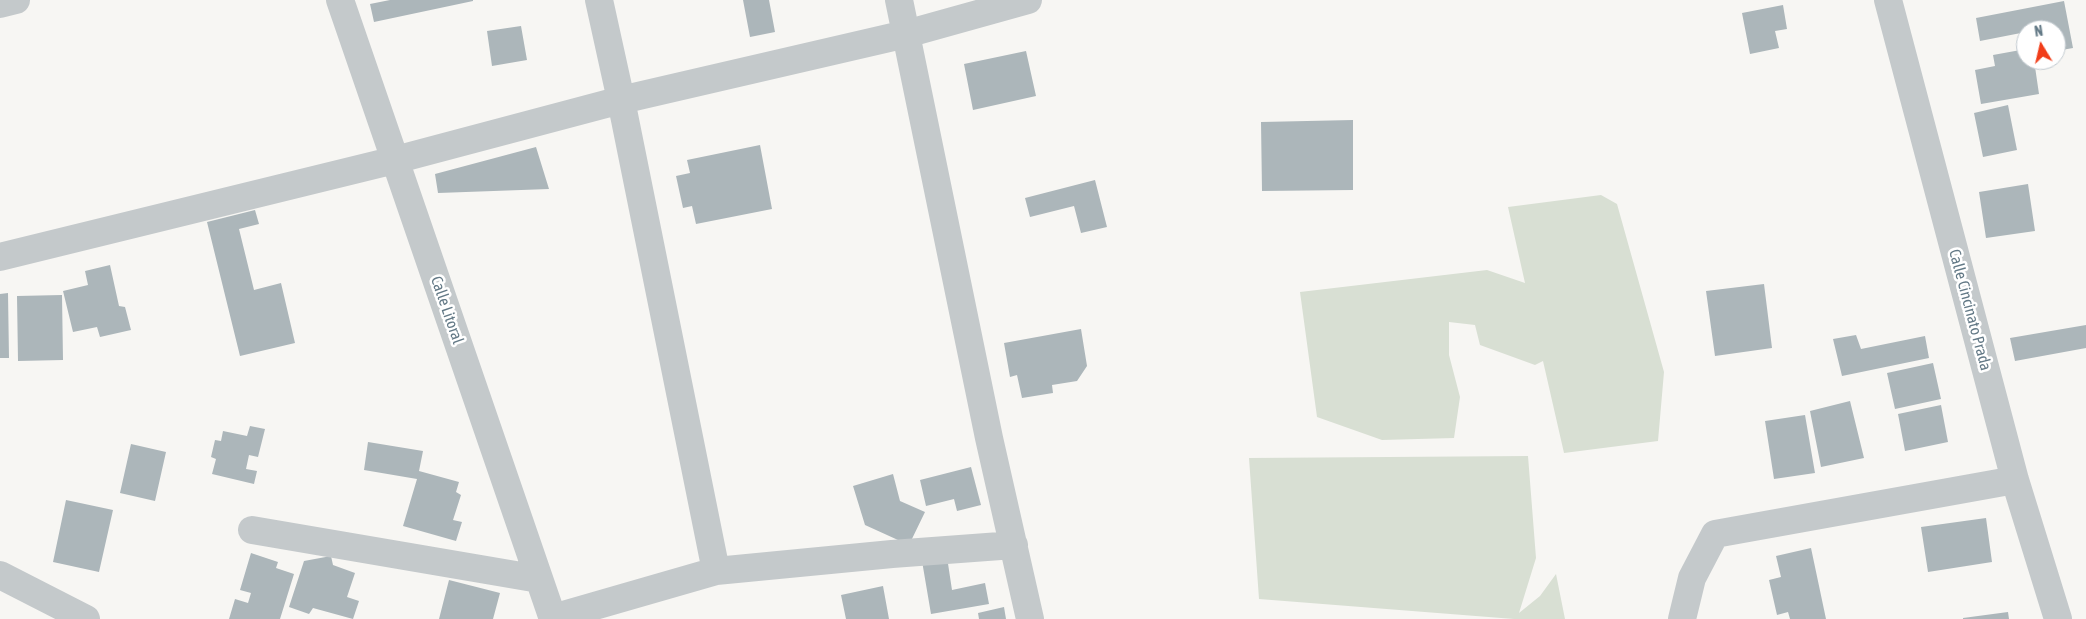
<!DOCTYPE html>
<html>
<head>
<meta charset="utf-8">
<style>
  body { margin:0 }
  #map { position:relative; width:2086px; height:619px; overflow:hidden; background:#f7f6f3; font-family:"Asap Condensed",sans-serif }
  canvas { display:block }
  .north { position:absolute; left:2016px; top:20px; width:50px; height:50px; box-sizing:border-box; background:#fff; border:1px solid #c1c9cf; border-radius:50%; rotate:351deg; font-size:14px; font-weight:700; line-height:20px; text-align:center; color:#637986 }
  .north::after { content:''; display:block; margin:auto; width:18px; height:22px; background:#f13d19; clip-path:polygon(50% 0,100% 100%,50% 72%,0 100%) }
</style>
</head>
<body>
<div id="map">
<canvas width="2086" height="619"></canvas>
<div class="north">N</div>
</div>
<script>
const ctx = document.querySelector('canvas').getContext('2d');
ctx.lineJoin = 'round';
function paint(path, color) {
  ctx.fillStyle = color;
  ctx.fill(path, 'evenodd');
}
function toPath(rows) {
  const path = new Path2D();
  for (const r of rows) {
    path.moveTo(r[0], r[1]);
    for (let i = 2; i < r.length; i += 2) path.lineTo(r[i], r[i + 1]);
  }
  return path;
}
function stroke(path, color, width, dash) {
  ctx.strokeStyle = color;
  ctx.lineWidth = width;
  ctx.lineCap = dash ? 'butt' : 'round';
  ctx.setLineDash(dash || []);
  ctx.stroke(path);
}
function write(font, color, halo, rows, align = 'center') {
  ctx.font = font + ' "Asap Condensed",sans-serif';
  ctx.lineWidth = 5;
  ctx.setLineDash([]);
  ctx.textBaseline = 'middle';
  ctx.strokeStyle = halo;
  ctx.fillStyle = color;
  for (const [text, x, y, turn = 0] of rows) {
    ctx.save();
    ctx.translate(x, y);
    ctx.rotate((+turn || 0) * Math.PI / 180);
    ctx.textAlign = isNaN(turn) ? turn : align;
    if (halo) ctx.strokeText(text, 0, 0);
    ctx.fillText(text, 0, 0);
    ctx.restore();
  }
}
const green = toPath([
  [1601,195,1617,204,1664,372,1658,441,1564,453,1543,361,1535,365,1480,345,1475,325,1449,322,1449,355,1460,397,1454,438,1382,440,1317,417,1300,292,1487,270,1525,283,1508,207],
  [1528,456,1536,558,1519,613,1540,596,1556,574,1565,619,1514,619,1259,599,1249,458]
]);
const building = toPath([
  [390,0,473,0,473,1,374,22,370,4],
  [743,0,769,0,775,32,750,37],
  [2064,1,2073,48,2056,51,2056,30,2045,29,2026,30,2026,32,1980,41,1976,18],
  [1783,5,1787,29,1775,31,1779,48,1750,54,1742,13],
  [521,26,527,60,492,66,487,31],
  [2026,49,2026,60,2034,60,2039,94,1981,104,1975,70,1995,66,1993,55],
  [1026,51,1036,96,973,110,964,64],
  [2008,105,2017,150,1983,157,1974,113],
  [1353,120,1353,190,1262,191,1261,122],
  [760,145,772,209,696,224,692,206,683,208,676,176,690,173,687,160],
  [536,147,549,189,438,193,435,174],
  [1095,180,1107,227,1081,233,1074,206,1030,217,1025,198],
  [2028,184,2035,231,1986,238,1979,192],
  [255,210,259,224,239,229,254,290,281,283,295,343,240,356,207,222],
  [110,265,119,306,125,307,131,330,100,337,97,327,73,332,63,291,88,285,85,271],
  [1764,284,1772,348,1715,356,1706,291],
  [8,293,9,358,0,358,0,294],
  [62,295,63,360,18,361,17,296],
  [2086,325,2086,348,2015,361,2010,338],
  [1081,329,1087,366,1077,381,1052,385,1053,393,1022,398,1017,375,1010,377,1004,343],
  [1856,335,1861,349,1925,336,1929,358,1842,376,1833,339],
  [1933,363,1941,399,1895,409,1887,373],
  [1850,401,1864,458,1821,467,1810,411],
  [1941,405,1948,442,1905,451,1898,414],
  [1805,415,1815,473,1774,479,1765,421],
  [250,426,265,429,258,457,249,455,246,469,257,471,254,484,212,474,216,459,211,457,215,440,221,441,223,431,247,436],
  [368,442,423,451,419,471,459,482,456,492,461,495,453,520,462,522,456,541,403,526,417,479,364,470],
  [131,444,166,452,155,501,120,493],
  [971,467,981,505,957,511,954,499,926,506,920,480],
  [893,474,900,501,925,512,909,545,865,525,853,486],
  [66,500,113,510,99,572,53,562],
  [1986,518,1992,562,1928,572,1921,527],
  [1811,548,1826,619,1790,619,1788,612,1777,615,1769,580,1781,577,1776,556],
  [251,553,278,562,276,568,294,574,280,619,229,619,235,599,248,603,251,593,240,590],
  [331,556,333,565,355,573,347,597,359,601,353,619,313,608,309,614,289,607,304,561],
  [947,557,952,590,985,583,989,604,931,614,922,561],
  [449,580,500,593,493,619,439,619],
  [883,586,889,619,846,619,841,595],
  [1004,607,1006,619,979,619,978,613],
  [2008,612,2009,619,1963,619,1963,618]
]);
const minor = toPath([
  [340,0,553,619],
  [599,0,621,100,716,571],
  [899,0,989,438,1030,619],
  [1888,0,2015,480,2058,619],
  [0,4,16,0],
  [0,257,395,160,621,100,906,34,1028,0],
  [252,530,539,579],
  [0,575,86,619],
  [553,618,716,571,892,554,1014,545],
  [1682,619,1692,578,1715,534,2015,480]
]);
const streetNames = [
  ["Calle Litoral",447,310,71],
  ["Calle Cincinato Prada",1970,310,75]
];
paint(green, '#d8dfd3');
paint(building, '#acb6ba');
stroke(minor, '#c4c9cb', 28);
write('16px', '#637986', '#fff', streetNames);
</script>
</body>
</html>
